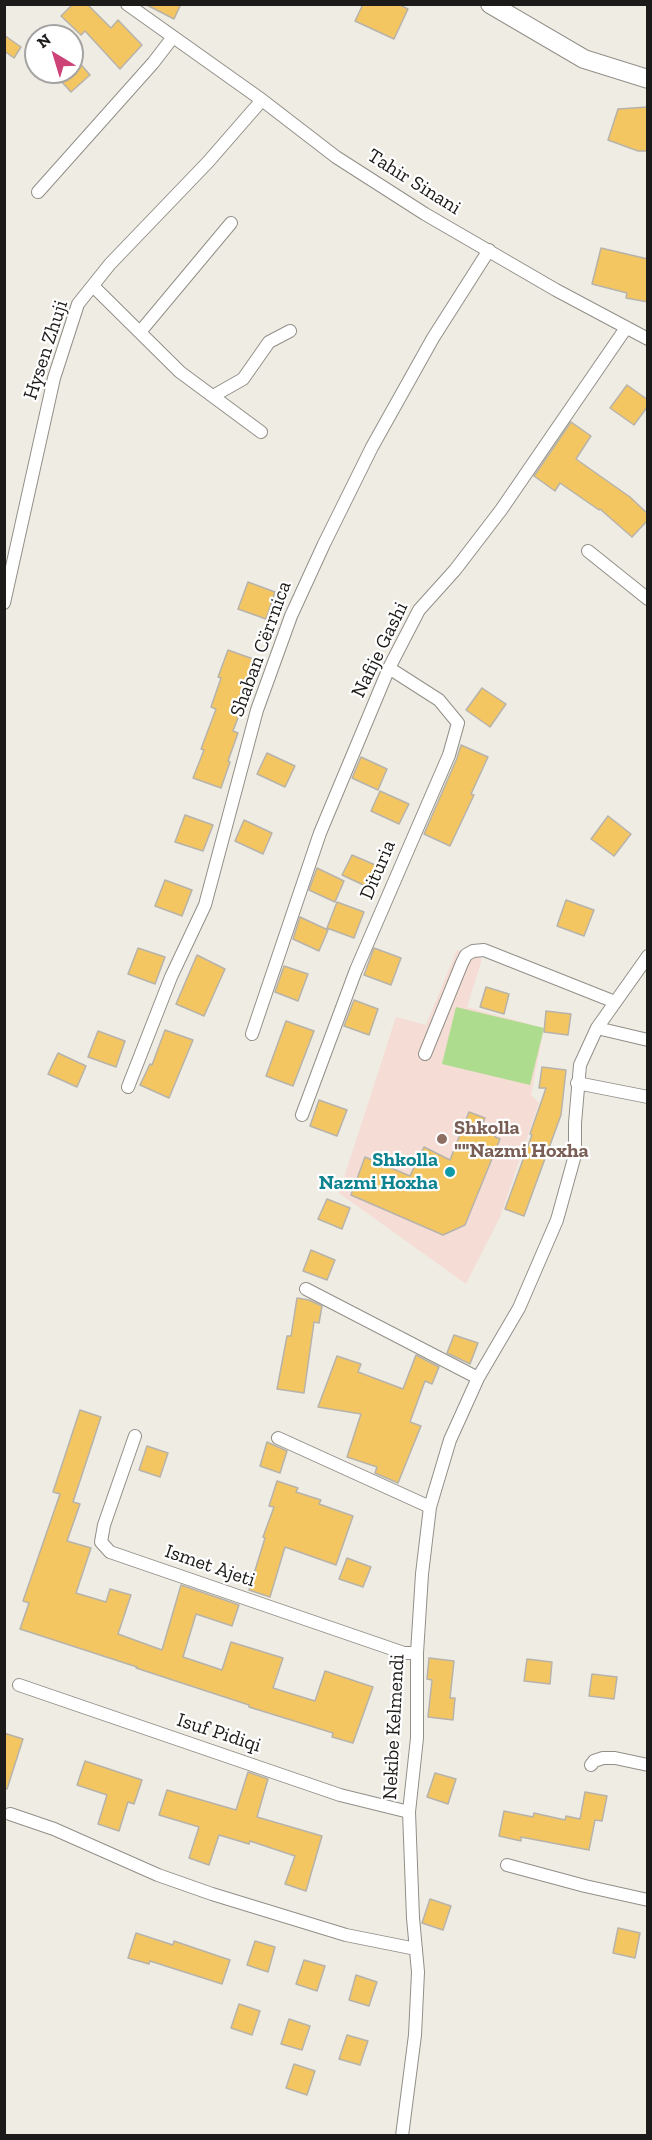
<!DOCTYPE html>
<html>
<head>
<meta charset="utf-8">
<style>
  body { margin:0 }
  #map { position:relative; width:652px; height:2140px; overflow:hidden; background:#efece4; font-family:"Zilla Slab",serif }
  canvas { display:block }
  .frame { position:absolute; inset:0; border:6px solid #1d1b19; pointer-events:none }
  .north { position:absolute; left:24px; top:24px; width:60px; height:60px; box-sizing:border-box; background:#fff; border:2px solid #a5a4a3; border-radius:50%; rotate:322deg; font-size:16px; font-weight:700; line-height:24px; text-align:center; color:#1d1b19 }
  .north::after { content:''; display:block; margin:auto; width:21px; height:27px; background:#cd4277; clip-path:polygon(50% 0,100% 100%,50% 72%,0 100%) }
</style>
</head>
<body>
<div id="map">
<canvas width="652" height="2140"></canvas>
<div class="frame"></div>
<div class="north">N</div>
</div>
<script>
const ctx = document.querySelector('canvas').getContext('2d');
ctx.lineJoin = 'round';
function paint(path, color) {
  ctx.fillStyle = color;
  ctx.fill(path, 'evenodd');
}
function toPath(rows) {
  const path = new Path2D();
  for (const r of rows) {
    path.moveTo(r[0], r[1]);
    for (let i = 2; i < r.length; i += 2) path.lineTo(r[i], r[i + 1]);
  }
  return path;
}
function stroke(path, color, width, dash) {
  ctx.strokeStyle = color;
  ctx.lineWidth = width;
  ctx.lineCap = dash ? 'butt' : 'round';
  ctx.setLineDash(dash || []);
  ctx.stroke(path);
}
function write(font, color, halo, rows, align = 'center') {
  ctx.font = font + ' "Zilla Slab",serif';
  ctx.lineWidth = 4.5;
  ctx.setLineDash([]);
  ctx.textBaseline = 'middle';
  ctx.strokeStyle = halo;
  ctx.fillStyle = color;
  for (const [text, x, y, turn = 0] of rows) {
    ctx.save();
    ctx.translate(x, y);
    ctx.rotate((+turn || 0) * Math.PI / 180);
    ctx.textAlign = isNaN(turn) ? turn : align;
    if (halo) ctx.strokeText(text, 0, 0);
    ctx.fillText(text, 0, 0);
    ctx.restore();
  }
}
const education = toPath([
  [457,950,482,959,467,1007,544,1028,531,1095,539,1103,500,1217,466,1284,339,1193,396,1017,426,1025]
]);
const green = toPath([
  [456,1007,544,1028,530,1085,442,1064]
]);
const building = toPath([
  [73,4,87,4,111,28,118,20,142,45,120,69,85,31,81,35,61,16,73,4],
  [145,4,181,4,174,19,145,4],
  [363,4,398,4,408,9,394,39,355,21,363,4],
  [4,35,21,47,14,58,4,51,4,35],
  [78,61,90,75,71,92,60,80,68,72,72,72,72,68,78,61],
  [648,107,648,151,638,151,608,140,618,109,648,107],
  [601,248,648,259,648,302,626,298,627,293,592,284,601,248],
  [627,385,648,400,648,406,634,425,610,408,627,385],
  [571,422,591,436,576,459,630,497,648,514,648,520,632,537,600,509,599,510,560,483,555,491,534,476,571,422],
  [248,582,275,592,266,619,238,609,248,582],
  [228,650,256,660,245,689,248,691,233,731,238,733,228,761,230,762,221,788,193,778,204,750,201,749,216,709,211,707,221,678,218,677,228,650],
  [482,688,506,704,490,727,466,710,482,688],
  [461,745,488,757,471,794,474,795,450,846,424,834,457,758,461,745],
  [267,753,295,766,285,787,257,774,267,753],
  [361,757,387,769,378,790,352,778,361,757],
  [380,791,409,804,399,824,371,811,380,791],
  [185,815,213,825,203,851,175,842,185,815],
  [608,816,631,834,614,856,591,839,608,816],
  [244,820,272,833,263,854,235,841,244,820],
  [352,855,380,867,370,888,342,875,352,855],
  [317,868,344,881,335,902,309,890,317,868],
  [165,880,192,890,182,916,155,906,165,880],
  [566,900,594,910,584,936,557,926,566,900],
  [337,902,364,912,354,938,327,928,337,902],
  [300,917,328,930,319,951,293,939,300,917],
  [138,948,165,957,155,984,128,974,138,948],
  [374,948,401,958,391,985,364,975,374,948],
  [197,955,225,969,204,1016,176,1004,197,955],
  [284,966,308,974,298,1001,275,992,284,966],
  [486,987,509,994,504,1014,480,1007,486,987],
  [354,1000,378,1009,369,1035,344,1026,354,1000],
  [546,1011,571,1014,568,1035,544,1032,546,1011],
  [286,1021,314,1031,293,1086,266,1076,286,1021],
  [165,1030,193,1040,169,1098,140,1085,150,1064,152,1065,165,1030],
  [98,1031,125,1041,116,1067,88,1057,98,1031],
  [58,1053,86,1066,77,1087,48,1074,58,1053],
  [542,1067,566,1070,561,1115,524,1216,505,1209,532,1135,530,1134,546,1088,539,1088,542,1067],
  [319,1100,347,1110,337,1136,310,1126,319,1100],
  [469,1112,485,1118,483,1123,498,1129,495,1137,500,1139,465,1225,443,1235,351,1195,365,1157,410,1176,424,1147,450,1160,469,1112],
  [327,1199,350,1208,342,1229,318,1219,327,1199],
  [311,1250,335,1260,327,1280,303,1271,311,1250],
  [297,1298,309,1300,322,1306,319,1323,314,1322,304,1393,277,1389,287,1336,291,1336,297,1298],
  [454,1335,478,1343,470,1364,447,1353,454,1335],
  [416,1355,439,1367,432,1384,425,1381,410,1422,421,1426,398,1483,375,1473,377,1467,347,1457,361,1414,318,1407,337,1356,361,1364,358,1372,403,1389,416,1355],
  [80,1410,101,1417,73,1502,80,1504,67,1541,91,1548,76,1593,106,1602,110,1589,131,1595,118,1634,162,1650,181,1585,239,1605,232,1626,196,1614,183,1657,222,1670,231,1642,283,1658,273,1688,315,1701,325,1671,373,1687,353,1743,332,1737,333,1733,249,1707,249,1705,136,1668,137,1667,20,1629,29,1603,23,1601,60,1494,53,1492,80,1410],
  [267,1442,287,1451,280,1473,260,1466,267,1442],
  [147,1446,168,1453,160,1477,139,1470,147,1446],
  [277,1481,298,1488,296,1492,321,1500,319,1504,353,1516,336,1565,285,1547,270,1597,249,1590,265,1538,263,1537,274,1507,269,1506,277,1481],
  [347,1558,371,1567,363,1587,339,1579,347,1558],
  [429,1658,454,1661,450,1698,455,1698,453,1720,428,1717,432,1680,427,1679,429,1658],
  [527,1659,552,1662,550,1684,524,1681,527,1659],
  [592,1674,617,1677,614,1699,589,1696,592,1674],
  [4,1733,23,1739,7,1789,4,1789,4,1733],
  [85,1761,142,1780,134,1804,128,1802,119,1831,98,1824,107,1795,77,1785,85,1761],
  [248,1772,268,1779,257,1817,322,1836,306,1891,285,1884,295,1856,250,1841,249,1844,219,1835,209,1865,189,1858,199,1827,159,1815,167,1790,236,1810,248,1772],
  [435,1773,456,1779,448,1804,427,1797,435,1773],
  [585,1792,607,1796,602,1821,595,1820,589,1850,521,1837,521,1841,499,1836,504,1811,533,1817,534,1813,565,1820,566,1816,580,1819,585,1792],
  [430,1899,451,1906,443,1930,422,1923,430,1899],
  [618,1928,640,1933,635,1958,613,1953,618,1928],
  [136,1933,173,1945,174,1941,230,1960,222,1984,150,1961,149,1964,128,1958,136,1933],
  [255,1941,275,1947,268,1972,247,1965,255,1941],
  [304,1960,325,1966,317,1991,296,1984,304,1960],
  [356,1975,377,1982,369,2006,349,2000,356,1975],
  [239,2004,260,2011,252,2035,231,2028,239,2004],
  [289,2019,310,2026,302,2050,281,2044,289,2019],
  [347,2035,368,2041,360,2065,339,2059,347,2035],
  [294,2064,315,2071,307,2095,286,2088,294,2064]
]);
const street = toPath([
  [127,4,262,100,336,157,425,214,556,290,648,339],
  [38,192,153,63,173,37],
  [93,286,180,372,261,432],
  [140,332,231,223],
  [213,396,243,379,269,342,290,331],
  [588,551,648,599],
  [4,603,54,378,78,304,110,264,208,162,262,100],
  [597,1028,648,1040],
  [252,1034,320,833,389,668,419,610,455,570,501,510,626,328],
  [425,1054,462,963,466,955,473,951,484,950,615,1002],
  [577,1083,648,1097],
  [128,1087,171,977,205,905,257,710,291,616,324,544,372,447,433,338,489,250],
  [302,1115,356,970,449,755,458,723,439,700,389,668],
  [306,1289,478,1378],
  [135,1436,104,1525,101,1542,110,1552,404,1653,417,1653],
  [278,1438,430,1507],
  [19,1685,340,1795,409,1812],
  [591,1765,594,1761,603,1758,615,1758,648,1765],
  [10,1814,54,1829,158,1875,212,1894,346,1935,416,1949],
  [507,1865,585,1886,648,1900],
  [402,2136,415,2035,418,1972,413,1918,409,1812,417,1738,417,1653,422,1574,430,1507,450,1440,478,1378,519,1308,557,1220,575,1155,575,1123,580,1065,597,1028,648,956]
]);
const secondary = toPath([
  [490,4,584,59,648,79]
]);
const markers = [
  [442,1139,6,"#8d6e63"],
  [450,1172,6,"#0f9aa8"]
];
const streetNames = [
  ["Tahir Sinani",414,182,32],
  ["Hysen Zhuji",46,350,-72],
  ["Shaban Cërrnica",261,649,-70],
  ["Nafije Gashi",380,650,-64],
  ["Dituria",378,870,-67],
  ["Ismet Ajeti",210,1566,19],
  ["Nekibe Kelmendi",394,1727,-87],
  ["Isuf Pidiqi",219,1733,18]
];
const educationNames = [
  ["Shkolla",454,1128],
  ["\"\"Nazmi Hoxha",454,1151]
];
const cultureNames = [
  ["Shkolla",438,1160],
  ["Nazmi Hoxha",438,1183]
];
paint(education, '#f5dcd5');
paint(green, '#aedc8e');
paint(building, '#f3c662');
stroke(building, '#b7b3ab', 1.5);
stroke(street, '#928f88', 14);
stroke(secondary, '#928f88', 20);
stroke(street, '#fff', 12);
stroke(secondary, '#fff', 18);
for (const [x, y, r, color] of markers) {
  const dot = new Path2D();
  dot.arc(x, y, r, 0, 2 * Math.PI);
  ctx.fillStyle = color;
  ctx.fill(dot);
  stroke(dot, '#fff', 2);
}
write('20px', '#1d1b19', '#fff', streetNames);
write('bold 20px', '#785e54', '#fff', educationNames, 'left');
write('bold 20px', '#0d838f', '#fff', cultureNames, 'right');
</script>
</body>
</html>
